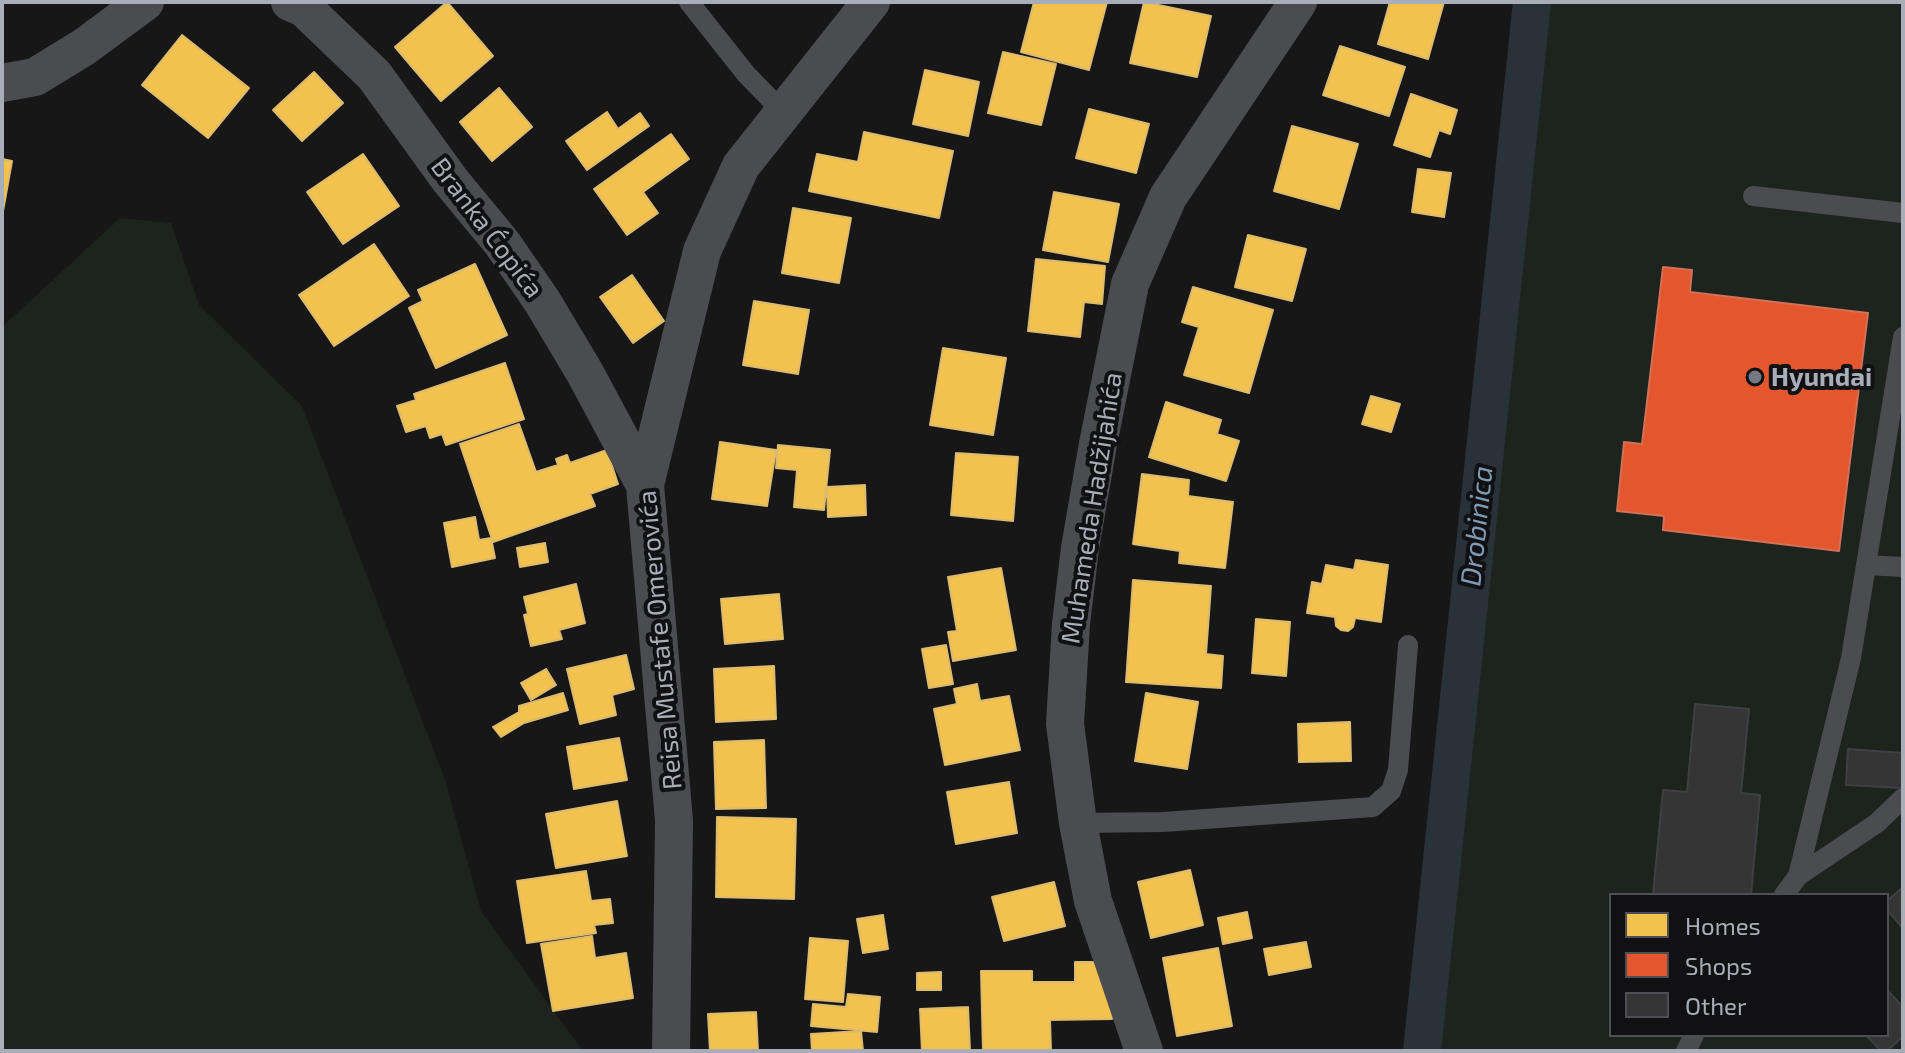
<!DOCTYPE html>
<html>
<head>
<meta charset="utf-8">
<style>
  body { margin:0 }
  #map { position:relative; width:1905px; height:1053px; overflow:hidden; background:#171717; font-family:"Exo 2",sans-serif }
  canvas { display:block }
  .frame { position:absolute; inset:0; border:4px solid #a8adb8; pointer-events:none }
  .legend { position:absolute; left:1609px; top:893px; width:280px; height:144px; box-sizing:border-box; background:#111113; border:2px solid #4d4f55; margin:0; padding:10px 14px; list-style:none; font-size:24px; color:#a8adb8 }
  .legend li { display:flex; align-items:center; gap:16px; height:40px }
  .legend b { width:40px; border:2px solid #4d4f55 }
</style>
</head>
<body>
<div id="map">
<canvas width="1905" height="1053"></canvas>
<div class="frame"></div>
<ul class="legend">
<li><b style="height:22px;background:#f2c14e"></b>Homes</li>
<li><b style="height:22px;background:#e4572e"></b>Shops</li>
<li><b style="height:22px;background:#353536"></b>Other</li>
</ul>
</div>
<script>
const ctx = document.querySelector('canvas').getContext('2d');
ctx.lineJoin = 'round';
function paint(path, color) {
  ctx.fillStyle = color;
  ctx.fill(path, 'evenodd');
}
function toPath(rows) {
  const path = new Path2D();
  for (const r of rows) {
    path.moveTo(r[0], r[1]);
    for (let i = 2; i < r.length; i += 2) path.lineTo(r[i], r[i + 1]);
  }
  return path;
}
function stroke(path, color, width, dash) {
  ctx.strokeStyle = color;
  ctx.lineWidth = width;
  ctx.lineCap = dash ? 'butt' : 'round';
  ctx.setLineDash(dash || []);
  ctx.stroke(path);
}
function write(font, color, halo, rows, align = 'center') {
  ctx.font = font + ' "Exo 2",sans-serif';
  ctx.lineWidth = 8;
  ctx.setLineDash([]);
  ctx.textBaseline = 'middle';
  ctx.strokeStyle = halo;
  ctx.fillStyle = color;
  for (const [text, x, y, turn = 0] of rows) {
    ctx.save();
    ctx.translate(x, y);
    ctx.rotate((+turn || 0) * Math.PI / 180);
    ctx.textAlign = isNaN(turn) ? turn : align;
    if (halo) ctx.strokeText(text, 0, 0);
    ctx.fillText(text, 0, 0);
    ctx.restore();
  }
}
const green = toPath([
  [1532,2,1903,2,1903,1051,1422,1051],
  [1611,895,1887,895,1887,1035,1611,1035],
  [120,218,171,223,199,305,302,406,445,780,481,911,583,1051,2,1051,2,327]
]);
const homes = toPath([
  [447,2,493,56,441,101,395,47,447,2],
  [1034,2,1107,2,1089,70,1021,52,1034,2],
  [1144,2,1211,16,1197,77,1130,63,1144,2],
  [1390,2,1444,2,1428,59,1378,44,1390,2],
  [182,35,249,88,208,138,142,85,182,35],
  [1340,46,1405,67,1389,116,1323,95,1340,46],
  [1003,52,1056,64,1041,125,988,113,1003,52],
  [925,70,979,82,968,136,913,124,925,70],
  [314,72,343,103,302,141,273,110,314,72],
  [499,88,532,127,492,161,460,122,499,88],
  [1411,94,1457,110,1450,134,1439,130,1430,157,1394,145,1411,94],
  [1089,109,1149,124,1136,173,1076,158,1089,109],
  [607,112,618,129,640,113,649,126,587,170,566,141,607,112],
  [1292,126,1358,144,1339,209,1274,191,1292,126],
  [864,132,953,151,939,218,809,191,817,154,858,162,864,132],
  [671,134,689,159,643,192,658,213,627,235,594,189,671,134],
  [363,154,399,206,343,244,307,192,363,154],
  [2,159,12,161,3,211,2,211,2,159],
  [1418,169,1451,173,1444,217,1412,212,1418,169],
  [1054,192,1119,204,1108,262,1043,250,1054,192],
  [793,208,851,218,839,283,782,273,793,208],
  [1248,235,1306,249,1292,301,1235,287,1248,235],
  [374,244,409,296,334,346,299,295,374,244],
  [1036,259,1105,266,1102,304,1084,302,1080,337,1028,331,1036,259],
  [475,264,507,335,436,368,409,308,423,301,418,290,475,264],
  [632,275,664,321,633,343,600,297,632,275],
  [1193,287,1273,310,1249,393,1184,375,1199,327,1182,322,1193,287],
  [754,301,809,310,798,374,743,365,754,301],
  [943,348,1006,358,993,435,930,425,943,348],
  [505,363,524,419,446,445,442,434,430,438,426,426,406,432,397,406,416,400,414,394,505,363],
  [1371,396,1400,404,1391,432,1362,424,1371,396],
  [1166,402,1221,420,1217,434,1239,441,1226,481,1149,457,1166,402],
  [519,424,536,472,558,465,556,459,567,455,570,463,607,450,618,484,590,494,595,506,493,542,460,444,519,424],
  [720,442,776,450,767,506,712,499,720,442],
  [778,445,830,450,824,510,794,507,797,470,776,468,778,445],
  [956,453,1018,457,1013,521,951,515,956,453],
  [1142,474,1189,480,1188,496,1233,502,1225,568,1179,563,1180,551,1133,544,1142,474],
  [865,485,866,515,828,517,827,487,865,485],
  [475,517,479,540,491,538,495,558,452,567,444,523,475,517],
  [545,543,548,562,520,567,517,548,545,543],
  [1356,560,1388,565,1381,622,1355,618,1353,627,1348,631,1341,630,1336,626,1335,617,1307,613,1312,582,1322,584,1326,565,1354,570,1356,560],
  [1001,568,1016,650,953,661,948,632,957,631,948,577,1001,568],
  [1133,580,1211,586,1206,654,1223,656,1221,688,1126,682,1133,580],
  [576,584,585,623,559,630,562,639,531,646,524,615,528,614,524,597,576,584],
  [779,594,783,639,725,644,721,599,779,594],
  [1256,619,1290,622,1286,676,1252,673,1256,619],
  [946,645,953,684,929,688,922,649,946,645],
  [626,655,634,689,612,695,616,715,580,724,567,669,626,655],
  [774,666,776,719,716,722,714,669,774,666],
  [546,669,556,685,531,700,521,683,546,669],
  [977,684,980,701,1009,696,1020,750,945,765,934,709,957,704,954,689,977,684],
  [563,693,568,710,524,723,501,737,493,727,519,712,519,706,563,693],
  [1146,693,1198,702,1187,769,1135,761,1146,693],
  [1350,722,1351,761,1299,762,1298,724,1350,722],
  [619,738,627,780,574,789,567,747,619,738],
  [764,740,766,808,716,809,714,742,764,740],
  [1009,782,1017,833,956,844,947,792,1009,782],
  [617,801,627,856,556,868,546,814,617,801],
  [717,817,796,819,794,899,716,897,717,817],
  [1190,870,1203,925,1151,938,1138,882,1190,870],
  [586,871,591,901,610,899,613,923,594,925,596,933,527,943,517,881,586,871],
  [1054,882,1065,926,1004,941,992,897,1054,882],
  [1247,912,1252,938,1223,944,1218,918,1247,912],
  [883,915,888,949,863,953,857,919,883,915],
  [592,936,595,958,626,953,633,998,553,1011,541,944,592,936],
  [810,938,848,941,843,1002,805,999,810,938],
  [1306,942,1311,967,1269,975,1264,949,1306,942],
  [1218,948,1232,1026,1177,1036,1163,958,1218,948],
  [1075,962,1110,962,1112,1019,1050,1020,1051,1051,983,1051,981,971,1032,971,1032,982,1075,982,1075,962],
  [941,972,941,990,917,990,917,973,941,972],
  [848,994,880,997,877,1032,811,1026,813,1004,846,1007,848,994],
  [968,1007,970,1051,922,1051,920,1009,968,1007],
  [756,1012,758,1051,710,1051,708,1014,756,1012],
  [861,1031,863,1051,812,1051,811,1034,861,1031]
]);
const shops = toPath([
  [1663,267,1692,270,1690,292,1868,313,1839,551,1663,530,1664,516,1617,511,1624,442,1642,444,1663,267]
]);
const canal = toPath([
  [1422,1051,1532,2]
]);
const building = toPath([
  [1695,704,1749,709,1741,793,1760,795,1751,895,1653,895,1663,790,1687,792,1695,704],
  [1848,749,1903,753,1902,788,1846,785,1848,749],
  [1903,887,1903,928,1887,910,1887,901,1903,887],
  [1887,990,1903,1007,1903,1036,1887,1051,1881,1051,1866,1035,1887,1035,1887,990]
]);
const lane = toPath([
  [689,2,746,74,784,113],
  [1753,196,1903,213],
  [1866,565,1903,567],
  [1078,823,1163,822,1373,807,1391,791,1398,770,1408,645],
  [1798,876,1851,658,1903,337],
  [1784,895,1798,876,1877,823,1903,798],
  [1686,1051,1694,1035]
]);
const street = toPath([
  [290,2,304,8,374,75,450,180,502,243,542,301,585,373,645,485],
  [2,83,35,77,84,47,145,2],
  [671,1051,674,821,645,485,702,251,741,166,871,2],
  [1144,1051,1093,901,1078,823,1065,724,1071,624,1080,548,1098,444,1130,284,1168,197,1298,2]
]);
const markers = [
  [1755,377,8,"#757880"]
];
const streetNames = [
  ["Branka Ćopića",487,228,53],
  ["Muhameda Hadžijahića",1092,508,-81],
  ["Reisa Mustafe Omerovića",660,640,-95]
];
const poiNames = [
  ["Hyundai",1771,377]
];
const waterNames = [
  ["Drobinica",1477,526,-84]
];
paint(green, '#1d241e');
paint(homes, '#f2c14e');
stroke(homes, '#dcbb6e', 2);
paint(shops, '#e4572e');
stroke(shops, '#d27157', 2);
stroke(canal, '#2a3239', 38);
paint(building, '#353536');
stroke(building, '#3f4043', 2);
stroke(lane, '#4b4c50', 20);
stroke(street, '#4b4c50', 38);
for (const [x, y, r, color] of markers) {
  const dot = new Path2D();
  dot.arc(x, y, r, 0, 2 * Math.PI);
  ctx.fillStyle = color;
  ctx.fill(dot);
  stroke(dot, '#111113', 3);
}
write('26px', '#a8adb8', '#111113', streetNames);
write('bold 26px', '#a8adb8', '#111113', poiNames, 'left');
write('italic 28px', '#7f9bb3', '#111113', waterNames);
</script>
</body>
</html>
